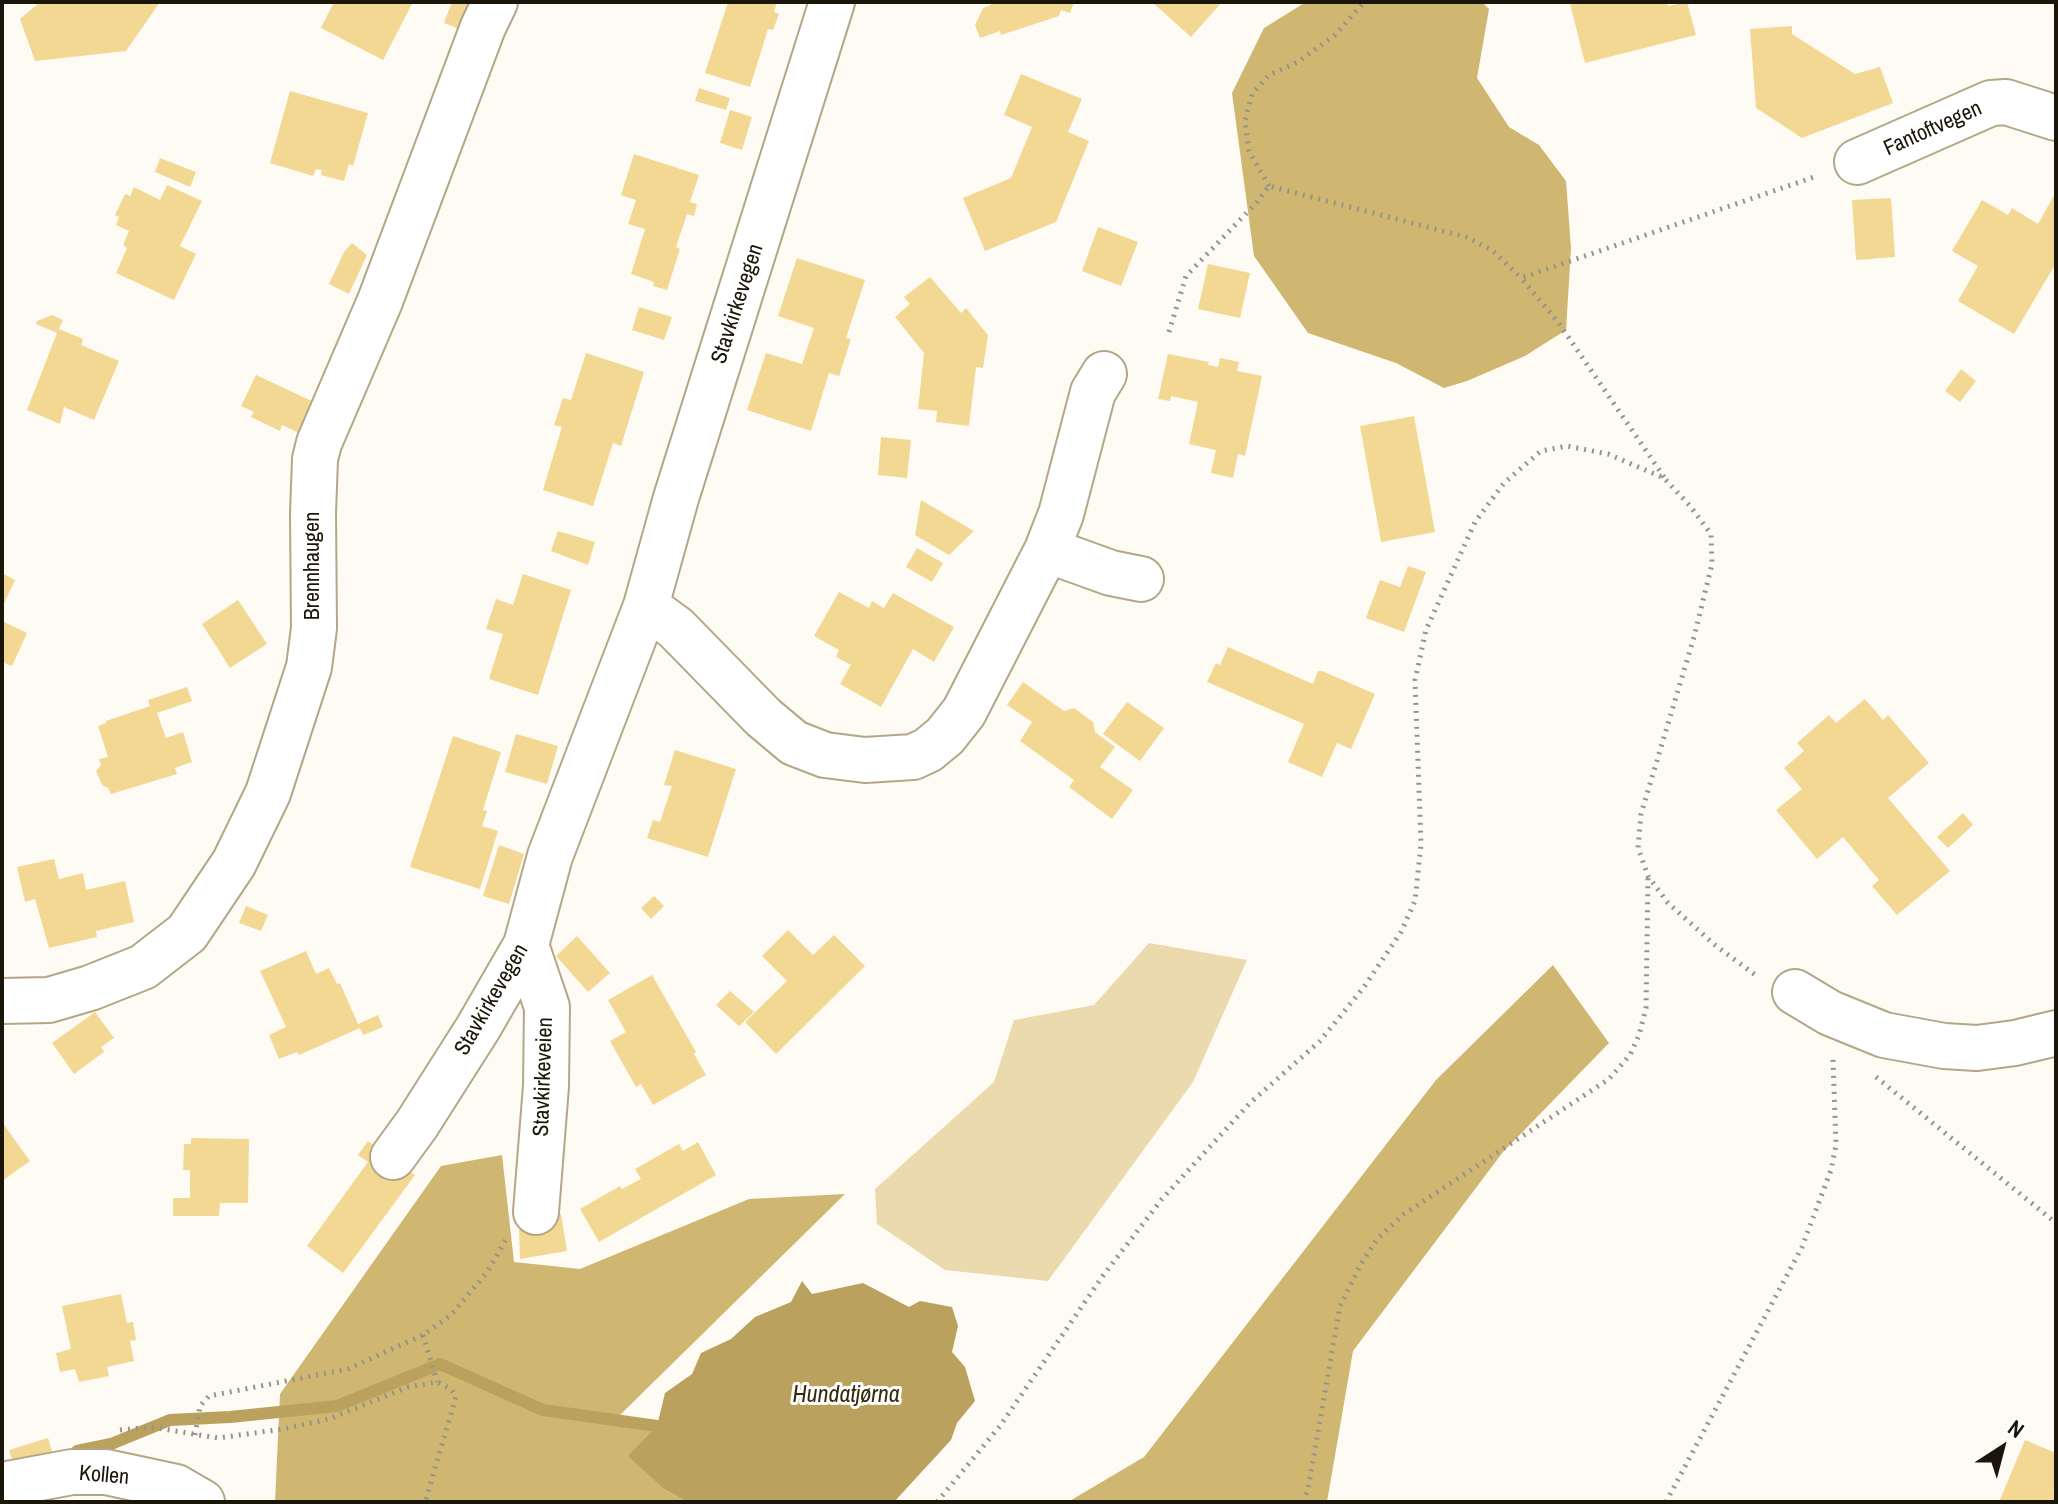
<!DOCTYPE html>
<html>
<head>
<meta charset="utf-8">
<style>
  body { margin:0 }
  #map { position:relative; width:2058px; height:1504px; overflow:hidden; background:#fefbf5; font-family:"Archivo Narrow",sans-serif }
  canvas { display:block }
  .frame { position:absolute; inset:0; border:4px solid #1b160a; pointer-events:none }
  .north { position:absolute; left:1962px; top:1408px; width:80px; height:80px; -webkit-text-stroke:6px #fff; paint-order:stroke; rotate:36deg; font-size:22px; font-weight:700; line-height:32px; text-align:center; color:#1b160a }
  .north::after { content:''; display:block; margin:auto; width:28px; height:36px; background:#1b160a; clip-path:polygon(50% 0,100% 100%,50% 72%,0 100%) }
</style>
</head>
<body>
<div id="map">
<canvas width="2058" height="1504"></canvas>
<div class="frame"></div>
<div class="north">N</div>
</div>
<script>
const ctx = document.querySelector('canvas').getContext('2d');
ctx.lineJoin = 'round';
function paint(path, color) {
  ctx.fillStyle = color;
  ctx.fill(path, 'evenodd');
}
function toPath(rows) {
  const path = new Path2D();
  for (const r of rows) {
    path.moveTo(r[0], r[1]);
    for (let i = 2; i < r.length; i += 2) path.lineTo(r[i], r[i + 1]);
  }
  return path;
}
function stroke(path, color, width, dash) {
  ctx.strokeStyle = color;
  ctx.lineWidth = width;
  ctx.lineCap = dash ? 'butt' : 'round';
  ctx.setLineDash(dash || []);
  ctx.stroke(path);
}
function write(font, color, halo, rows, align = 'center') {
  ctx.font = font + ' "Archivo Narrow",sans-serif';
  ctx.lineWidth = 6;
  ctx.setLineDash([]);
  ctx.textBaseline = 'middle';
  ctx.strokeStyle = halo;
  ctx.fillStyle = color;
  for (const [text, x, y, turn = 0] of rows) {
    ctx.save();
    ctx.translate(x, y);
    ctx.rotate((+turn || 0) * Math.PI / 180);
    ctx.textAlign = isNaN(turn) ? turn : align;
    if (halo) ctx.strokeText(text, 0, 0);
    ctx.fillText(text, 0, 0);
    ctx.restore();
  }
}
const green = toPath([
  [1149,943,1247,960,1193,1082,1048,1281,945,1270,877,1224,875,1189,994,1082,1014,1020,1094,1005]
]);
const forest = toPath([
  [1306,2,1482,2,1489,9,1477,78,1509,127,1539,145,1566,181,1571,248,1566,330,1525,356,1467,381,1444,388,1396,363,1308,333,1254,256,1232,93,1264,28],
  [1553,965,1609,1043,1503,1152,1353,1351,1327,1502,1068,1502,1144,1457,1436,1080],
  [502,1155,514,1262,580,1269,749,1199,845,1194,620,1415,657,1426,664,1489,687,1502,275,1502,280,1394,441,1166]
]);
const water = toPath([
  [802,1281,812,1294,863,1283,909,1307,920,1301,952,1307,958,1326,952,1352,965,1367,975,1401,957,1423,951,1440,894,1502,687,1502,664,1489,628,1456,657,1426,665,1393,692,1374,701,1353,731,1339,755,1317,791,1302]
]);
const stream = toPath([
  [77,1451,111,1444,170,1420,230,1417,337,1406,440,1364,543,1410,657,1426]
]);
const building = toPath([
  [40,2,160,2,126,51,35,61,20,19],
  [334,2,413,2,383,60,321,28],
  [452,2,479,2,467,32,444,23],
  [728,2,777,2,774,12,779,14,773,30,768,29,750,87,705,73],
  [990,2,1074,2,1070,13,1061,10,1059,16,1001,35,1000,31,980,38,975,25,983,8,991,5],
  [1152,2,1222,2,1191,37],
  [1577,2,1667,2,1668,6,1687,2,1696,35,1585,63,1570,4],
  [1792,26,1792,34,1855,74,1880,67,1893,103,1802,138,1756,108,1750,29],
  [1021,74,1082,99,1068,132,1089,141,1056,222,985,251,963,198,1011,178,1032,127,1004,115],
  [699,88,730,98,726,110,695,101],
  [290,91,368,113,353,166,349,164,344,181,321,175,322,170,316,169,313,176,270,163],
  [730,110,752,117,742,150,720,143],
  [634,154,699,175,690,202,697,204,694,216,687,214,676,247,680,249,667,290,653,286,654,282,631,274,645,229,628,224,636,200,621,195],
  [160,158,196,172,190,187,155,172],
  [167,185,202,201,180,246,196,254,174,300,116,273,127,248,123,245,129,231,116,225,119,217,115,215,125,194,130,196,134,187,160,200],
  [2056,192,2056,263,2014,334,1958,301,1978,266,1952,251,1982,200,2008,215,2012,208,2038,224],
  [1891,198,1895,257,1856,260,1852,200],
  [1098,227,1138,242,1121,286,1082,271],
  [352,243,367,255,349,294,329,284,344,252],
  [797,258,865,280,846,338,851,339,839,376,829,373,811,431,747,410,766,353,802,364,814,328,778,316],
  [1208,264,1250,273,1240,318,1198,309],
  [930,277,961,313,966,308,988,335,983,368,976,367,969,426,936,422,937,411,918,409,924,353,895,317,910,304,904,297],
  [639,307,672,317,664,340,632,330],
  [52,315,63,320,59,329,83,339,81,345,119,361,94,420,64,407,60,424,27,410,57,333,36,324,37,321],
  [586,353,644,372,621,446,613,443,593,506,543,490,562,427,554,425,563,398,571,400],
  [1168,354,1209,362,1208,365,1218,367,1220,358,1239,362,1237,371,1262,376,1245,456,1238,454,1233,478,1211,473,1216,450,1189,444,1198,402,1171,396,1170,401,1158,399],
  [1961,369,1976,381,1960,402,1945,391],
  [256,375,314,402,299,433,282,425,280,431,251,417,254,412,241,406],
  [1414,416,1435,532,1381,542,1360,426],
  [881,437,911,440,907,478,878,475],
  [921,500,974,531,949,555,915,535],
  [558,531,595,542,588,565,551,551],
  [917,548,943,563,932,582,906,567],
  [1408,566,1426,572,1404,632,1366,618,1380,580,1400,587],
  [2,573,15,580,2,608],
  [523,574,571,590,538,695,489,679,503,634,486,629,496,599,513,605],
  [839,592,869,608,872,601,884,608,893,593,954,627,934,662,913,649,881,707,840,684,851,665,836,657,839,650,814,636],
  [238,600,267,644,230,668,202,624],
  [2,621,27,633,12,666,2,662],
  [1228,647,1313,684,1318,671,1322,671,1375,694,1351,749,1337,743,1322,777,1288,762,1304,724,1207,682,1216,663,1220,665],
  [1023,682,1064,711,1074,708,1093,722,1095,732,1115,747,1100,767,1133,790,1112,819,1069,787,1074,780,1020,741,1032,722,1007,705],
  [187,687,192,701,157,713,166,738,183,732,192,762,175,768,177,774,111,794,108,788,102,785,96,771,101,765,99,759,108,757,98,726,106,723,106,721,150,706,148,700],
  [1865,699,1883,720,1888,715,1929,763,1888,798,1950,871,1897,915,1872,886,1879,880,1843,837,1817,859,1776,810,1802,789,1784,768,1804,751,1797,743,1829,715,1836,723],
  [1127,702,1164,728,1140,761,1103,734],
  [516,734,558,746,547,784,505,772],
  [453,736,501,752,483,810,487,811,482,826,498,831,480,889,410,867],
  [675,750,736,769,708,857,647,838,653,820,660,822,672,786,664,785],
  [1963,813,1973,825,1948,848,1937,837],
  [499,845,524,854,509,904,483,896],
  [54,859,59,879,83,873,86,890,125,881,134,922,96,931,97,937,49,948,35,899,25,902,17,867],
  [654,896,664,906,651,919,641,908],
  [246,906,268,915,261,931,239,923],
  [788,930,813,955,834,935,865,966,776,1054,745,1022,787,981,762,956],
  [577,936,610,973,588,992,556,956],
  [306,951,316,974,329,968,337,984,340,983,358,1024,378,1015,383,1027,363,1035,360,1028,299,1055,297,1052,279,1059,269,1035,286,1027,260,971],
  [652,975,696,1052,694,1054,706,1075,653,1105,641,1084,636,1087,610,1041,626,1032,608,1000],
  [730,991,754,1012,739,1026,716,1005],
  [95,1012,114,1038,101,1047,104,1052,74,1074,52,1043],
  [2,1122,30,1161,2,1181],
  [191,1138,249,1139,248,1203,220,1203,219,1216,173,1216,173,1198,190,1198,190,1170,183,1170,184,1144,191,1144],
  [368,1141,415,1175,343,1273,307,1246,368,1162,358,1155],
  [698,1142,716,1175,599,1242,580,1209,620,1186,622,1189,641,1179,635,1169,679,1144,683,1151],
  [561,1214,567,1251,520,1259,519,1229,526,1227,525,1220],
  [121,1294,127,1323,133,1322,136,1340,130,1341,134,1361,107,1367,109,1376,79,1382,75,1369,60,1372,56,1353,71,1349,62,1306],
  [48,1438,54,1458,15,1469,9,1450],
  [2025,1440,2056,1453,2056,1483,2053,1491,2056,1492,2056,1502,1999,1502]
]);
const path = toPath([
  [1269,186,1249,151,1245,121,1252,94,1269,75,1298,62,1335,35,1364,2],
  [1169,332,1186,276,1259,200,1269,186,1466,237,1492,250,1521,278],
  [1664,477,1558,322,1521,278,1817,176],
  [1876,1077,2056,1223],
  [423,1335,437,1382],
  [120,1430,151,1427,218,1438,283,1429,329,1419,408,1387,437,1382,451,1389,456,1397,425,1502],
  [195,1435,200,1406,209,1396,348,1369,423,1335,451,1315,488,1271,506,1239],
  [937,1502,1000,1426,1102,1277,1162,1199,1250,1103,1320,1041,1364,987,1401,932,1415,901,1421,844,1415,680,1426,630,1475,522,1504,483,1541,451,1567,446,1608,454,1664,478,1690,506,1711,534,1712,564,1694,637,1641,814,1638,848,1648,876,1668,903,1715,945,1758,977],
  [1303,1502,1308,1489,1340,1306,1361,1264,1377,1239,1404,1214,1609,1079,1630,1055,1639,1035,1646,1008,1648,877],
  [1666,1502,1802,1247,1831,1170,1836,1145,1833,1059]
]);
const minor = toPath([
  [1857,162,1991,103,2006,102,2056,118],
  [1047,550,1111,573,1141,579],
  [646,606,676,628,763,717,794,743,825,755,865,760,913,757,928,750,945,736,964,712,1047,550,1061,514,1093,392,1104,374],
  [526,945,547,1007,546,1086,536,1212],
  [1795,992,1830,1013,1884,1035,1944,1046,1977,1048,2015,1043,2056,1033],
  [2,1001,49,1000,90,988,143,967,187,933,234,863,268,793,309,667,314,628,313,513,315,459,319,443,380,301,483,27,495,2],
  [393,1157,417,1124,478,1028,526,945,550,856,646,606,676,498,832,2],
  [2,1485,72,1472,106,1472,176,1487,202,1502]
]);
const streetNames = [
  ["Fantoftvegen",1933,129,-24],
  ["Stavkirkevegen",738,304,-72],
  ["Brennhaugen",313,566,-90],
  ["Stavkirkevegen",492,1000,-60],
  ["Stavkirkeveien",544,1077,-88],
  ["Kollen",104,1476,5]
];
const waterNames = [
  ["Hundatjørna",846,1396]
];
paint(green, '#ebdaad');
paint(forest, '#cfb671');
paint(water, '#baa15d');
stroke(stream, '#baa15d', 12);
paint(building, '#f2d893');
stroke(minor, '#b3a786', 48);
stroke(path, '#97938a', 5, [2, 6]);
stroke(minor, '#fff', 44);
write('22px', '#1b160a', '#fff', streetNames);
write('italic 24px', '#352a0a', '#fff', waterNames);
</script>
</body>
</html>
